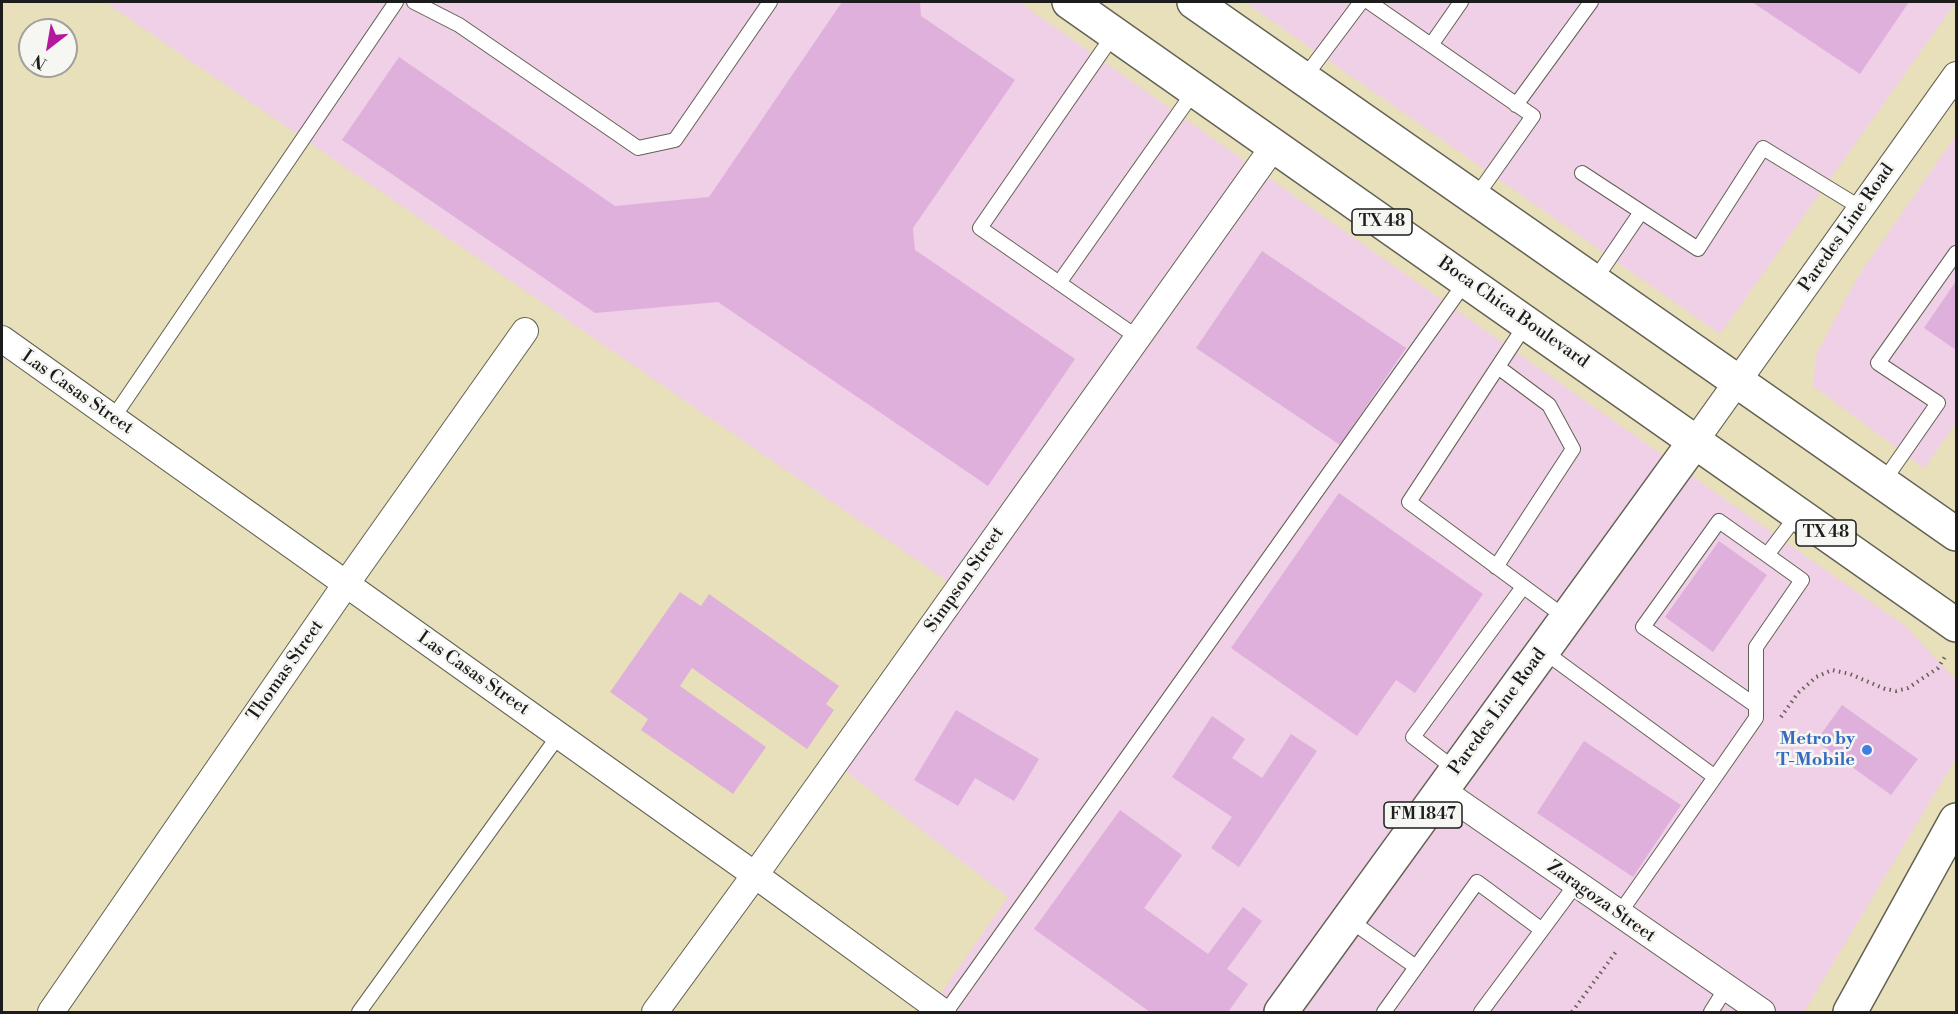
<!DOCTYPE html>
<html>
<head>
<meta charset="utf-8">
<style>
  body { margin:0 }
  #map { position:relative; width:1958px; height:1014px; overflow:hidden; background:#e7e0ba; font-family:"Libre Bodoni",serif }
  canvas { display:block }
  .frame { position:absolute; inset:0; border:3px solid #1c1c1c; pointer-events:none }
  .north { position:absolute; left:18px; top:18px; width:60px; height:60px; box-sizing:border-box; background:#f6f6f2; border:2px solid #9f9f9c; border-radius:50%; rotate:211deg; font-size:16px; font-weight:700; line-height:24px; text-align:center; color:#1c1c1c }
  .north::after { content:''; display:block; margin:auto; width:21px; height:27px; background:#b5179e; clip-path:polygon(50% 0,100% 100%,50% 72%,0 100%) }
</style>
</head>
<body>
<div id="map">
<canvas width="1958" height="1014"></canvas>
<div class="frame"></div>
<div class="north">N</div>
</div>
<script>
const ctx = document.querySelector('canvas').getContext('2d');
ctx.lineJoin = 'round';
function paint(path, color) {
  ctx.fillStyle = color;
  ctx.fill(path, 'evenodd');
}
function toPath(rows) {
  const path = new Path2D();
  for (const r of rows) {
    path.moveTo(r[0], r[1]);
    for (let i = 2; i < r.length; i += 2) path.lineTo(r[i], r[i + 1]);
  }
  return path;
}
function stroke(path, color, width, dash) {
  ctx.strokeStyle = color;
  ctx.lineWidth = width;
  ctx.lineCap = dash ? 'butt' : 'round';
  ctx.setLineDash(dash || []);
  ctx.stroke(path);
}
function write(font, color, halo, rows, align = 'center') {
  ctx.font = font + ' "Libre Bodoni",serif';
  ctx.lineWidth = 5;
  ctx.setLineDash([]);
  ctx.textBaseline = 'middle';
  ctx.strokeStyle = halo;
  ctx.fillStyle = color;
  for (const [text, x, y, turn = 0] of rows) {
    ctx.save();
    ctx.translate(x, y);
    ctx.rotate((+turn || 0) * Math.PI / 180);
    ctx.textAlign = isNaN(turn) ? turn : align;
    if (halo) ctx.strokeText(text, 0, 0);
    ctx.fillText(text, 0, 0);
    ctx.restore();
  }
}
const built = toPath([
  [105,2,1019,2,1905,626,1956,680,1956,758,1804,1012,928,1012,1008,897,844,770,966,594],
  [1245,2,1956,2,1720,334],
  [1956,135,1956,423,1924,468,1813,386,1816,355,1857,278]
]);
const building = toPath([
  [842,2,920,2,921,16,1015,80,913,228,915,250,1075,359,988,486,718,302,595,313,342,140,399,57,615,206,709,197],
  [1752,2,1909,2,1860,74],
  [1262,251,1406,348,1340,445,1196,348],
  [1956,281,1956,350,1924,328],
  [1339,493,1483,594,1415,693,1396,680,1357,736,1231,648],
  [1719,541,1767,575,1713,652,1665,617],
  [680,592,701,606,709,594,839,686,826,704,834,710,807,749,692,668,680,686,766,747,733,794,641,730,648,719,610,692],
  [1842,705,1918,759,1891,795,1816,741],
  [956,710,1039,759,1014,801,975,778,958,806,914,780],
  [1212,716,1245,739,1232,758,1262,778,1291,734,1317,751,1239,867,1211,848,1232,817,1172,777],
  [1584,741,1681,805,1633,877,1537,813],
  [1120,810,1182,855,1144,908,1208,954,1243,907,1262,921,1227,969,1248,984,1228,1012,1150,1012,1034,929]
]);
const path = toPath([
  [1781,717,1798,693,1816,677,1832,670,1850,674,1885,689,1896,691,1908,688,1938,668,1946,655],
  [1572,1012,1618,949]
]);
const service = toPath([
  [414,2,459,25,638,148,675,140,770,2],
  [1369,2,1533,116,1475,198],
  [1114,34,980,228,1137,337],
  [1431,45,1461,2],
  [1304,78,1361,2],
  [1516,105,1591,2],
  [1582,173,1698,249,1763,148,1861,208],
  [1594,281,1641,212],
  [1059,283,1195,90],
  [1526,324,1409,502,1566,618],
  [113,418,396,2],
  [1883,482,1938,403,1878,363,1956,253],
  [1496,567,1573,449,1549,405,1498,367],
  [1542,650,1715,777,1619,914],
  [1755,705,1643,627,1719,521,1767,555],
  [1456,770,1413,737,1523,587],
  [1715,777,1756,718,1756,647,1802,580,1767,555,1798,514],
  [1348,919,1416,967],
  [1542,930,1576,884],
  [359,1012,559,735],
  [946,1012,1466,281],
  [1384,1012,1477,882,1542,930,1481,1012],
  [1711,1012,1726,988]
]);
const minor = toPath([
  [2,339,755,875,943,1012],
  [1695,441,1956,75],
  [1441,790,1762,1012],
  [51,1012,346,584,525,331],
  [655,1012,755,875,1274,146]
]);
const secondary = toPath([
  [1850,1012,1956,820]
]);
const primary = toPath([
  [1069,2,1956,625],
  [1194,2,1956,534],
  [1281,1012,1695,441]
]);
const markers = [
  [1867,750,6,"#3f7fe0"]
];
const shields = [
  [1382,222,60],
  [1826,533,60],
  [1423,815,78]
];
const shieldNames = [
  ["TX 48",1382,222],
  ["TX 48",1826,533],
  ["FM 1847",1423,815]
];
const streetNames = [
  ["Paredes Line Road",1847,228,-55],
  ["Boca Chica Boulevard",1513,313,35],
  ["Las Casas Street",77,393,35],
  ["Simpson Street",965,580,-55],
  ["Thomas Street",286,671,-55],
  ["Las Casas Street",473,674,35],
  ["Paredes Line Road",1498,712,-54],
  ["Zaragoza Street",1601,902,35]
];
const shopNames = [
  ["Metro by",1855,740],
  ["T-Mobile",1855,761]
];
paint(built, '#efd0e6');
paint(building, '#e0b0dd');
stroke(service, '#636153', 16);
stroke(minor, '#636153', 28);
stroke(secondary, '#636153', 36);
stroke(primary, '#636153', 36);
stroke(path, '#636153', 4, [1.5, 4.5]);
stroke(service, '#fff', 14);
stroke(minor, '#fff', 26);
stroke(secondary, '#fff', 33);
stroke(primary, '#fff', 33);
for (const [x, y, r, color] of markers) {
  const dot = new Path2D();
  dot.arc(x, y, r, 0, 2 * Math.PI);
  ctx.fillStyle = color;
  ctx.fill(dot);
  stroke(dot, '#f6f6f2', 2);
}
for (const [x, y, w] of shields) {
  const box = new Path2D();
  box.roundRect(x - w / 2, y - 13, w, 26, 4.5);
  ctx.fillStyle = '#f6f6f2';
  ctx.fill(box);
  stroke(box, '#1c1c1c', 1.5);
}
write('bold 16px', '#1c1c1c', null, shieldNames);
write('18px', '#1c1c1c', '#f6f6f2', streetNames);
write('bold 18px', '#366cbe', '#f6f6f2', shopNames, 'right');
</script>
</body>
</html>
